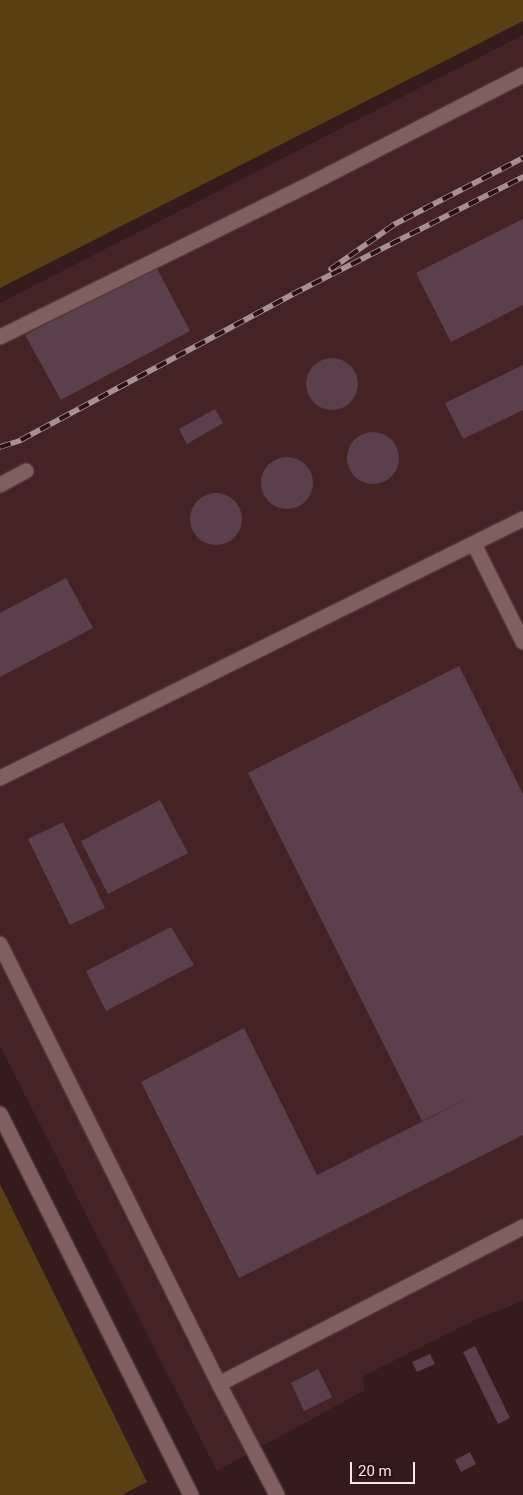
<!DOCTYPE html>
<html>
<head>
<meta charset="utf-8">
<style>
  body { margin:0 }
  #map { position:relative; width:523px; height:1495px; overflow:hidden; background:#361b1c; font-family:Roboto,sans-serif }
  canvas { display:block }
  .scale { position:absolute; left:350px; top:1462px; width:65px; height:22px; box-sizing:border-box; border:2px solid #fbe7e6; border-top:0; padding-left:6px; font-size:15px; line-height:18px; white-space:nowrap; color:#fbe7e6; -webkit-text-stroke:4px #2c1112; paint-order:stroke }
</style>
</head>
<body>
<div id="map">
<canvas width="523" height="1495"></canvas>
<div class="scale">20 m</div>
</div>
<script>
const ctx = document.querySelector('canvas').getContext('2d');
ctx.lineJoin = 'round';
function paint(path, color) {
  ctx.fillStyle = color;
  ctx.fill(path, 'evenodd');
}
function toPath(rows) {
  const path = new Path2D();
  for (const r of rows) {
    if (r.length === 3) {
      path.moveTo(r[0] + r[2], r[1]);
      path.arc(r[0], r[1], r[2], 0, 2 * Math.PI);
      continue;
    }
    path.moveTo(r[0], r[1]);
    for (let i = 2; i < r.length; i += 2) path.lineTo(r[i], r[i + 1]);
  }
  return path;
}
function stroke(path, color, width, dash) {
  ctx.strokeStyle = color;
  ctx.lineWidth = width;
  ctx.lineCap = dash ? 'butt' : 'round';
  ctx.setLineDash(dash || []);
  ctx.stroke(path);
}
const built = toPath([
  [523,35,523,1301,475,1320,362,1377,365,1390,217,1471,0,1046,0,303]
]);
const green = toPath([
  [0,0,523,0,523,21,0,288],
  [0,1184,147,1482,122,1495,0,1495]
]);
const building = toPath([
  [523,219,523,305,451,342,416,273],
  [155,265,190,331,61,400,25,335],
  [332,384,26],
  [523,365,523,410,463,439,445,403],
  [215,409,223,423,187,444,179,429],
  [373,458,26],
  [287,483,26],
  [216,519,26],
  [66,578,93,628,0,677,0,613],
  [459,666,523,794,523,1135,239,1278,141,1082,244,1028,317,1175,481,1092,422,1121,248,773],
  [160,800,188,853,108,894,81,841],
  [63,822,105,908,70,925,28,839],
  [171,927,194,965,106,1011,86,971],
  [475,1346,510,1418,498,1424,463,1352],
  [430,1354,435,1364,417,1372,412,1362],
  [318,1369,332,1397,304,1411,291,1383],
  [470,1452,476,1464,461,1472,455,1460]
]);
const minor = toPath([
  [0,337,312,183,523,75],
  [0,485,26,471],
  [474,544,523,642],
  [0,778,523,519],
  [0,944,219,1384,277,1495],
  [0,1114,191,1495],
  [219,1384,523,1227]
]);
const rail = toPath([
  [331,269,395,224,523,158],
  [0,447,19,441,297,292,523,177]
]);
paint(built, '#452324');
paint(green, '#593f11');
paint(building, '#5b3f4c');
stroke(minor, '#4d3737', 18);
stroke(minor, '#815f5f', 15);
stroke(rail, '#a79090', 5.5);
stroke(rail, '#2c1112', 4, [11]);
</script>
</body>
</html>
